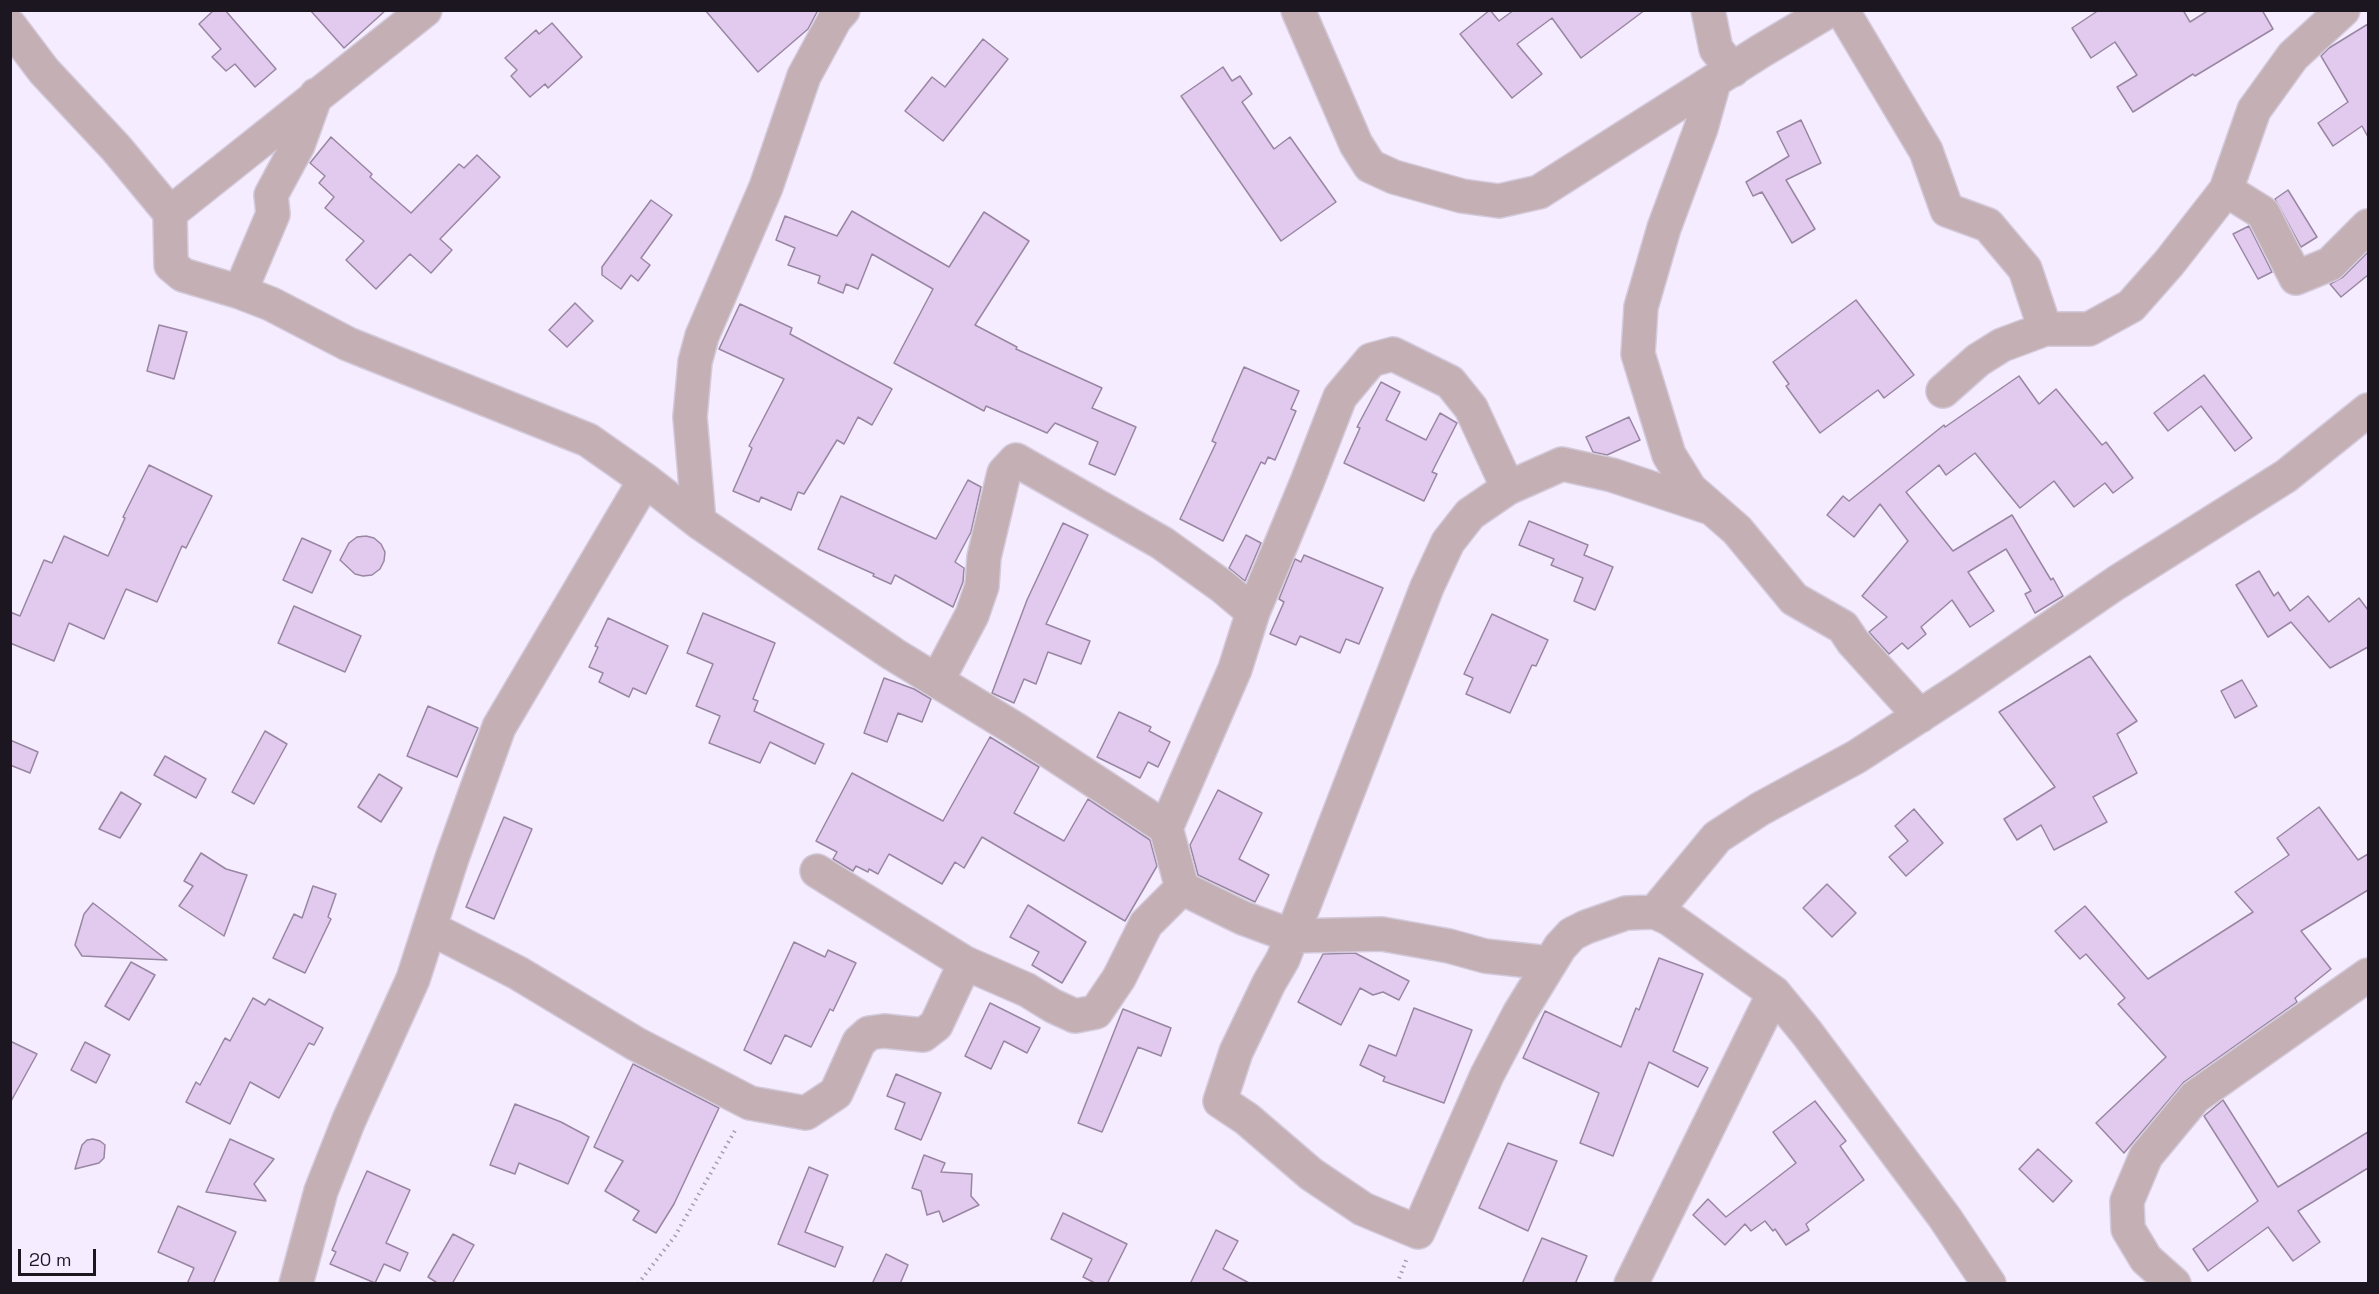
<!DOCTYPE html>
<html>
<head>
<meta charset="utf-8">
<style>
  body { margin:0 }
  #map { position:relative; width:2379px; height:1294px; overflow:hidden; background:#f6ecff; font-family:"Space Grotesk",sans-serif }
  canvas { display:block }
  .frame { position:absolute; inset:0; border:12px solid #1c1621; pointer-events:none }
  .scale { position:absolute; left:18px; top:1249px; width:78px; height:27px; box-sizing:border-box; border:3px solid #1c1621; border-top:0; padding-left:8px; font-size:18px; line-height:21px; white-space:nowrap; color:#1c1621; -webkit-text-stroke:4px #f6ecff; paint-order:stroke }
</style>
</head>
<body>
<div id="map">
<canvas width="2379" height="1294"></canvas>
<div class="frame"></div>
<div class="scale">20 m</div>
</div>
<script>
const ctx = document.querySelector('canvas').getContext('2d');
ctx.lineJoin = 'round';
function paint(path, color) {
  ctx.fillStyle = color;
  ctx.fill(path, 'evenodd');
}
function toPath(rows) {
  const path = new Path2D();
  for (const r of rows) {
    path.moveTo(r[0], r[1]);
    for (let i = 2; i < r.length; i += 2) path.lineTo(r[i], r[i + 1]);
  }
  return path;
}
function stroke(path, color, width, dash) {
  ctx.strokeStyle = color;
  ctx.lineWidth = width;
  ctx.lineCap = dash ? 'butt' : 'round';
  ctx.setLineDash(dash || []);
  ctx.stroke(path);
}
const building = toPath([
  [214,10,225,10,276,69,255,87,235,64,226,71,212,57,221,49,199,24,214,10],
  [310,10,386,10,344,48,310,10],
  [705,10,818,10,808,29,758,72,705,10],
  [1490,10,1499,21,1514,10,1645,10,1581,58,1552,18,1517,44,1542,74,1512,98,1460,34,1490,10],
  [2099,10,2183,10,2190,22,2209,10,2262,10,2273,29,2195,76,2193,74,2133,112,2117,87,2137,75,2115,42,2091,58,2072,28,2099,10],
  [552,23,582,57,548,88,545,84,530,97,511,76,517,70,505,58,536,30,539,34,552,23],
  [2368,24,2368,137,2362,126,2333,146,2318,123,2348,102,2321,56,2329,48,2368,24],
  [983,39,1008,59,943,141,905,111,932,77,945,87,983,39],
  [1223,67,1232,81,1240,76,1252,94,1242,102,1274,149,1290,137,1336,202,1281,241,1181,96,1223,67],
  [1801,120,1821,163,1786,180,1815,229,1792,243,1762,192,1753,196,1746,182,1789,156,1777,132,1801,120],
  [331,137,372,174,370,177,411,213,459,164,464,168,477,155,500,177,440,239,452,250,431,273,410,254,376,289,346,260,364,241,325,208,334,197,319,183,325,176,310,163,331,137],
  [2288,190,2317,237,2301,247,2275,199,2288,190],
  [651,200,672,215,641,258,650,265,638,281,631,275,621,289,602,275,602,267,651,200],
  [852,211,949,267,984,212,1029,241,975,325,1017,347,1016,349,1102,388,1092,408,1136,427,1115,475,1089,464,1098,442,1055,423,1047,433,986,406,984,411,894,363,933,289,872,254,858,289,846,284,843,293,818,283,820,276,788,265,795,248,776,240,785,216,837,236,852,211],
  [2249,226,2272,272,2258,279,2233,234,2249,226],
  [2368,252,2368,275,2341,297,2330,284,2343,277,2368,252],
  [1856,300,1914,375,1884,398,1878,390,1820,433,1786,386,1789,384,1773,362,1856,300],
  [575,303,593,321,567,347,549,330,575,303],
  [740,304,792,328,790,334,892,389,872,425,858,417,844,444,837,440,804,494,798,492,791,510,761,497,759,502,733,491,752,448,749,446,784,379,719,349,740,304],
  [159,325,187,332,174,379,147,371,159,325],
  [1244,367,1299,391,1291,409,1296,411,1275,460,1268,457,1265,464,1261,462,1223,541,1180,519,1216,443,1212,441,1244,367],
  [2204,375,2252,438,2235,451,2201,406,2168,431,2154,413,2204,375],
  [2019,376,2039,404,2056,389,2102,445,2106,442,2133,478,2113,493,2105,483,2074,507,2054,481,2020,508,1975,453,1946,475,1939,465,1906,492,1953,551,2012,515,2051,580,2053,578,2063,596,2035,613,2025,594,2031,591,2006,549,1968,572,1994,611,1970,627,1952,600,1921,627,1926,634,1908,649,1902,643,1889,654,1869,632,1887,617,1862,596,1908,541,1880,504,1854,537,1827,515,1843,496,1849,501,1944,425,1945,427,2019,376],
  [1381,382,1400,392,1386,420,1426,440,1440,413,1457,423,1432,472,1437,474,1424,501,1344,463,1360,428,1357,427,1381,382],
  [1629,417,1640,440,1607,455,1593,452,1586,437,1629,417],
  [149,465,212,496,186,548,182,546,157,602,126,589,104,639,69,623,54,661,10,643,10,612,20,616,44,560,52,563,64,536,108,556,125,518,123,517,149,465],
  [968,480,981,487,971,532,955,562,964,568,963,582,953,607,895,575,891,584,873,576,874,574,818,549,841,496,936,539,968,480],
  [1529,521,1588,545,1584,555,1613,567,1595,610,1574,601,1583,578,1551,565,1554,559,1519,545,1529,521],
  [1063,523,1088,535,1046,624,1090,641,1081,664,1048,652,1036,684,1024,679,1014,703,992,693,1027,600,1063,523],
  [1246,535,1261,543,1245,581,1229,568,1246,535],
  [366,536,374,538,381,544,385,552,384,561,380,569,372,575,363,576,355,574,340,560,349,543,357,537,366,536],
  [302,538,331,551,312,593,283,580,302,538],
  [1304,555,1383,588,1359,644,1346,639,1340,653,1300,636,1296,645,1270,634,1284,602,1279,599,1295,559,1301,562,1304,555],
  [2259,571,2274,596,2278,592,2290,611,2308,596,2329,622,2359,598,2368,610,2368,647,2330,668,2291,622,2268,637,2236,585,2259,571],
  [294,606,361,636,345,672,278,643,294,606],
  [703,613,775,643,753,699,758,701,754,711,824,744,815,764,770,742,760,763,709,743,720,716,696,706,713,664,687,653,703,613],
  [1492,614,1548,640,1536,666,1532,665,1510,713,1466,694,1473,678,1464,674,1492,614],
  [608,618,668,646,646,694,633,688,629,697,599,682,603,673,589,667,598,647,595,646,608,618],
  [2090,656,2137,721,2117,734,2137,773,2093,797,2107,822,2054,850,2041,825,2017,840,2004,819,2055,787,1999,712,2090,656],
  [884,678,914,689,931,699,922,722,898,713,887,742,864,733,884,678],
  [2242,680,2257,706,2235,718,2221,691,2242,680],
  [428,706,478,728,457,777,407,756,428,706],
  [1119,712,1151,727,1149,731,1170,742,1158,767,1148,762,1140,778,1097,757,1119,712],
  [265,731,287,744,254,804,232,792,265,731],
  [990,737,1039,767,1014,813,1064,841,1088,799,1150,840,1157,866,1125,921,982,837,964,868,955,862,942,884,889,854,878,874,869,869,868,872,856,866,853,871,833,859,837,852,816,841,852,773,943,821,990,737],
  [10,740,38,752,30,773,10,765,10,740],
  [165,756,206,779,196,798,154,775,165,756],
  [379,774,402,788,381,822,358,807,379,774],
  [1218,790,1262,813,1239,859,1269,875,1255,902,1198,875,1190,845,1218,790],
  [121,792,141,804,120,838,99,829,121,792],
  [2319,807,2358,860,2368,854,2368,890,2301,931,2331,969,2295,998,2297,1002,2184,1082,2124,1153,2096,1123,2166,1057,2118,1004,2125,998,2086,954,2080,959,2055,931,2085,906,2148,979,2253,912,2235,892,2289,855,2277,838,2319,807],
  [1914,809,1943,843,1906,876,1889,857,1908,841,1895,826,1914,809],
  [504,817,532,829,494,919,466,907,504,817],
  [201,853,226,869,247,875,224,936,179,906,193,886,184,881,201,853],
  [1827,884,1856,913,1832,937,1803,908,1827,884],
  [313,886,336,894,328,917,331,919,305,973,273,958,294,914,302,918,313,886],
  [93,903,167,960,82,956,75,945,84,914,93,903],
  [1028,905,1086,942,1062,983,1032,965,1039,952,1010,937,1028,905],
  [794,942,825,957,828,950,856,963,833,1011,830,1009,811,1047,785,1035,771,1064,744,1050,794,942],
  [1355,953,1409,981,1399,1000,1383,992,1373,995,1360,988,1341,1025,1298,1002,1323,954,1355,953],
  [1659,958,1703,974,1673,1051,1708,1068,1698,1087,1649,1062,1613,1156,1580,1143,1599,1093,1523,1058,1545,1011,1621,1047,1636,1008,1639,1010,1659,958],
  [131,962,155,975,129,1020,105,1006,131,962],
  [253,998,265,1005,269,999,323,1028,314,1045,309,1043,279,1098,250,1082,230,1124,186,1102,196,1082,200,1085,225,1038,230,1041,253,998],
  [990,1003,1040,1028,1027,1053,1004,1041,991,1069,965,1056,990,1003],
  [1414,1008,1472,1030,1444,1103,1383,1081,1385,1077,1360,1065,1369,1045,1396,1056,1414,1008],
  [1123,1009,1171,1028,1161,1056,1138,1047,1102,1132,1078,1123,1123,1009],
  [10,1041,37,1054,10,1103,10,1041],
  [85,1042,110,1055,96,1083,71,1070,85,1042],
  [633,1064,719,1108,674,1204,656,1233,633,1220,639,1211,605,1191,623,1161,594,1147,633,1064],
  [896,1074,941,1093,921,1140,895,1129,905,1103,887,1096,896,1074],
  [2223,1100,2278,1187,2368,1132,2368,1168,2298,1211,2320,1242,2293,1261,2268,1227,2208,1271,2193,1249,2258,1201,2204,1116,2223,1100],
  [1815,1101,1846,1141,1840,1146,1864,1180,1806,1224,1809,1230,1786,1245,1775,1229,1773,1231,1765,1221,1751,1231,1745,1224,1725,1245,1693,1215,1708,1199,1726,1217,1796,1163,1773,1132,1815,1101],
  [515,1104,561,1122,589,1137,568,1184,519,1163,515,1174,490,1165,515,1104],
  [93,1139,100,1141,105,1145,104,1158,99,1163,75,1169,82,1145,87,1140,93,1139],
  [230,1139,274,1159,254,1184,266,1201,206,1192,230,1139],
  [1508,1143,1557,1161,1528,1231,1479,1208,1508,1143],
  [2038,1149,2072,1181,2053,1202,2019,1169,2038,1149],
  [924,1155,945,1163,941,1172,972,1174,971,1196,979,1205,943,1222,939,1211,927,1215,921,1191,912,1188,924,1155],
  [809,1167,828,1175,805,1232,843,1247,835,1267,778,1244,809,1167],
  [367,1171,410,1190,386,1243,408,1253,400,1271,384,1264,375,1283,330,1264,336,1252,332,1250,367,1171],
  [178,1206,236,1232,213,1284,187,1284,194,1268,158,1252,178,1206],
  [1063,1213,1127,1244,1107,1284,1097,1284,1083,1277,1092,1259,1051,1239,1063,1213],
  [1216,1230,1238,1241,1223,1269,1251,1284,1190,1284,1216,1230],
  [453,1234,474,1245,452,1284,439,1284,428,1277,453,1234],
  [1542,1238,1587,1256,1575,1284,1522,1284,1542,1238],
  [886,1254,908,1265,900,1284,872,1284,886,1254]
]);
const path = toPath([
  [638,1284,675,1236,737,1127],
  [1397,1284,1407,1258]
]);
const minor = toPath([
  [1298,10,1356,144,1370,166,1394,177,1462,196,1499,201,1539,192,1761,51,1830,10],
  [1708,10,1716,49,1733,70],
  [1842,10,1926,151,1947,210,1988,225,2025,269,2045,329],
  [10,26,44,71,116,148,170,213,171,265,183,275,240,292,271,304,348,344,588,440,645,480,699,522,893,654,1017,730,1166,828,1182,888,1243,918,1292,936,1382,934,1449,946,1485,956,1549,963],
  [1714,82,1701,128,1664,228,1641,307,1638,354,1669,455,1690,489,1737,530,1794,599,1843,627,1853,642,1920,716],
  [2226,190,2263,213,2296,278,2330,264,2368,226],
  [170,213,425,10],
  [240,292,273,214,271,195,298,145,316,95],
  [1943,391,1978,360,2002,345,2045,329,2089,329,2131,306,2169,263,2226,190,2254,110,2293,56,2343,10],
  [1711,508,1612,475,1562,464,1508,488,1470,514,1448,542,1427,587,1283,959,1269,983,1236,1052,1220,1101,1247,1119,1311,1174,1363,1209,1418,1232,1487,1075,1519,1014,1560,947,1572,934,1586,927,1626,913,1655,912,1670,919,1774,993,1807,1033,1945,1218,1989,1284],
  [699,522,690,417,695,362,702,336,766,187,804,76,835,19,843,10],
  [1253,612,1307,482,1340,397,1371,360,1393,354,1450,382,1471,408,1508,488],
  [937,681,972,615,982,586,984,557,1004,473,1016,460,1162,543,1222,586,1253,612,1235,669,1166,828],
  [817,871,965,963,1027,990,1053,1006,1075,1016,1096,1012,1119,978,1146,924,1182,888],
  [1655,912,1717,837,1760,809,1856,757,1964,687,2116,583,2286,476,2368,410],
  [430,928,518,973,636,1044,750,1103,806,1113,836,1093,859,1042,869,1033,884,1031,923,1035,936,1025,965,963],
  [296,1284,321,1191,349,1120,413,979,452,858,499,727,645,480],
  [1631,1284,1774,993],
  [2174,1284,2146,1259,2128,1229,2127,1201,2146,1156,2195,1097,2368,975]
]);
paint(building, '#e2caee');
stroke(building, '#9886a2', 1.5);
stroke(minor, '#d3cadb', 36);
stroke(path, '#a69dad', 4, [1.5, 4.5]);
stroke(minor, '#c4afb5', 33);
</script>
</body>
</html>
